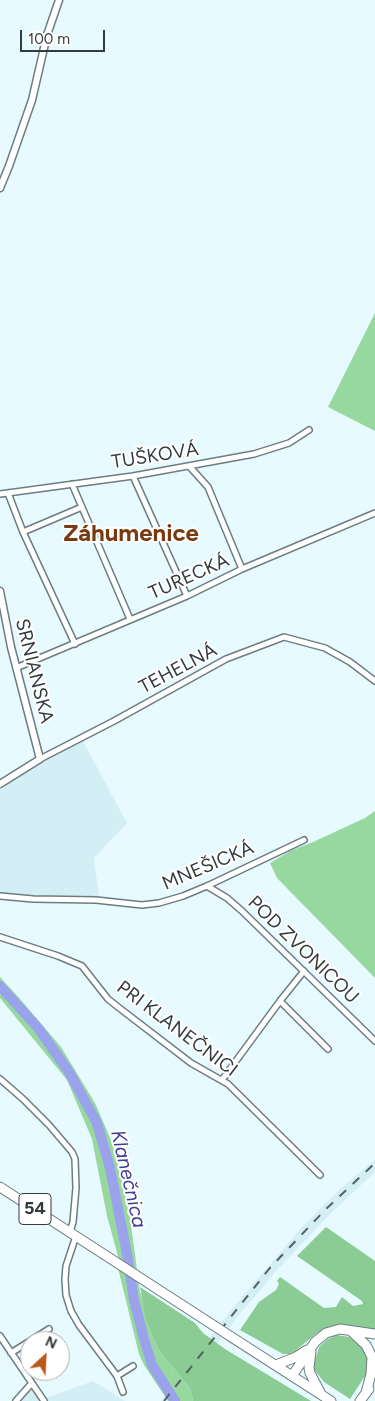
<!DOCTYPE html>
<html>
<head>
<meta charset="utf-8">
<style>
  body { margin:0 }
  #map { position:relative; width:375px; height:1401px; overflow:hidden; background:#e7faff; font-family:Figtree,sans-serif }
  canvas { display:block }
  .north { position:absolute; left:20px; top:1331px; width:50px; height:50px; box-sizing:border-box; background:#fff; border:1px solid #aeb1b1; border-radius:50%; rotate:25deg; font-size:14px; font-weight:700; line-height:20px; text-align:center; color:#343b3d }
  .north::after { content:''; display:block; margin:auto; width:18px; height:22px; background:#ba5a16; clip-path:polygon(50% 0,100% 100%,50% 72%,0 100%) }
  .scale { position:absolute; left:20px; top:30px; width:85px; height:22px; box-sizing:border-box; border:2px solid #343b3d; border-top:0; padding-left:6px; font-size:15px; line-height:18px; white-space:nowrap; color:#343b3d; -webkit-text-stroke:4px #fff; paint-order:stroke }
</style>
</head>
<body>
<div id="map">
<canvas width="375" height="1401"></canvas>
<div class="north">N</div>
<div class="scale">100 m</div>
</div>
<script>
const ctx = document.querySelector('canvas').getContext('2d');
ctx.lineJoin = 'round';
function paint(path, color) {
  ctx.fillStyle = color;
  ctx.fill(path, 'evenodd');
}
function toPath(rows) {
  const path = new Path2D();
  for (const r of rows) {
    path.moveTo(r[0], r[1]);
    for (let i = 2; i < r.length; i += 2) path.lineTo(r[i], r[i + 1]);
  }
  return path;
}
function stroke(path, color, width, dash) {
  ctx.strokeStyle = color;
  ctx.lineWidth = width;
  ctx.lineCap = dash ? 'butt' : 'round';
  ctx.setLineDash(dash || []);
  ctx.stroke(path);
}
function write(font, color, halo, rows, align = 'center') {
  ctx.font = font + ' Figtree,sans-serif';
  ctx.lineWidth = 4;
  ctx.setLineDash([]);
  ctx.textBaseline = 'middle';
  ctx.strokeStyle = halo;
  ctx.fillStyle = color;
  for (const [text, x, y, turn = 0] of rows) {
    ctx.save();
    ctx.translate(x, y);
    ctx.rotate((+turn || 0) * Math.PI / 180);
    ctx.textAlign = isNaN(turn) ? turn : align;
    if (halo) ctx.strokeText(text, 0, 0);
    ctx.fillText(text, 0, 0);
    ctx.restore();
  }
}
const built = toPath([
  [83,741,127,823,94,858,99,897,38,897,0,893,0,790,41,761],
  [375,1160,375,1172,331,1213,277,1270,239,1315,173,1401,161,1401,232,1309,302,1227,341,1188],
  [93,1381,125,1401,20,1401,35,1383,46,1398]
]);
const green = toPath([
  [375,313,375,431,328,407],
  [375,811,375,978,277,878,270,863,290,851,313,842,365,818],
  [0,977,21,1000,61,1047,95,1103,111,1140,120,1172,130,1218,140,1292,160,1352,190,1388,193,1401,168,1401,144,1365,139,1354,117,1264,118,1256,107,1216,92,1139,67,1080,0,998]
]);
const forest = toPath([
  [326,1227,375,1261,375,1332,343,1326,330,1326,317,1333,295,1351,290,1354,283,1354,240,1330,259,1302,276,1290,279,1284,277,1281,280,1277,324,1308,336,1307,342,1297,353,1306,363,1304,362,1301,297,1256],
  [140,1287,195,1323,203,1333,225,1349,311,1401,193,1401,190,1388,160,1352,146,1319],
  [337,1335,349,1337,363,1347,368,1359,367,1373,350,1399,324,1382,313,1368,319,1347,328,1339]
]);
const river = toPath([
  [0,986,38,1028,69,1072,97,1123,110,1168,127,1254,134,1300,144,1339,152,1365,175,1401]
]);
const minor = toPath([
  [189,466,208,487,242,569],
  [133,476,187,596],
  [72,484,130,619],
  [8,493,23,532,75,644],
  [0,494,133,476,254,454,289,443,309,430],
  [23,532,82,507],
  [16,668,187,596,242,569,375,513],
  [40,759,114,721,226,659,284,637,325,648,350,662,375,681],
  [207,886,227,898,242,911,375,1041],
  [0,896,33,899,96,900,142,905,159,903,183,896,207,886,304,840],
  [0,937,58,956,82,966,108,999,118,1007,191,1063,228,1084,320,1175],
  [280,1001,328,1049],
  [0,1079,23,1099,49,1125,72,1152,75,1159,76,1188,73,1222,70,1232],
  [222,1080,280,1001,304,971],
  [76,1236,66,1266,65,1279,66,1295,71,1311,79,1325,117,1376,133,1366],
  [0,1336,44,1401],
  [11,1353,49,1329],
  [117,1376,123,1392],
  [16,1401,32,1383]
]);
const tertiary = toPath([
  [0,188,9,166,32,100,47,35,59,0],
  [0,591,11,647,40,759,0,784]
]);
const primary = toPath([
  [0,1187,213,1325],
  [351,1331,366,1345,372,1357,371,1374,366,1393],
  [230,1336,331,1401],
  [311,1351,309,1368,310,1373,320,1392],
  [276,1365,296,1357,307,1350],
  [292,1376,315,1342,326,1333,340,1329,375,1334],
  [360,1401,369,1389]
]);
const rail = toPath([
  [164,1401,269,1269,325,1210,375,1163]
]);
const primaryBridge = toPath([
  [213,1325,230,1336]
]);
const shields = [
  [35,1209,32]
];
const shieldNames = [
  ["54",35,1209]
];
const streetNames = [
  ["TUŠKOVÁ",155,456,-9],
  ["TURECKÁ",189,577,-24],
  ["TEHELNÁ",178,669,-28],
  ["SRNIANSKA",34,671,76],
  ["MNEŠICKÁ",208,866,-23],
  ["POD ZVONICOU",303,950,44],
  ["PRI KLANEČNICI",177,1029,37]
];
const waterNames = [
  ["Klanečnica",128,1179,77]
];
const districtNames = [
  ["Záhumenice",131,534]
];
paint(built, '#d3eef5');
paint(green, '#97d89f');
paint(forest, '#8acc93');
stroke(river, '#9aa2eb', 10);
stroke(minor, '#6c7d81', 8);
stroke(tertiary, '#6c7d81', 9);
stroke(primary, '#6c7d81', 11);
stroke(minor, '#fff', 5);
stroke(tertiary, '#fff', 6);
stroke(primary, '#fff', 9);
stroke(rail, '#565f62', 2, [9, 9]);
stroke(primaryBridge, '#6c7d81', 11, []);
stroke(primaryBridge, '#fff', 9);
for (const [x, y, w] of shields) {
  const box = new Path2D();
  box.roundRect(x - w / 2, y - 15.5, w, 31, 4);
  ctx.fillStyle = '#fff';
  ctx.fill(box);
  stroke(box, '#343b3d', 1);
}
write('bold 18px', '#343b3d', null, shieldNames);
write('19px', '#343b3d', '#fff', streetNames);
write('italic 20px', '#3e3d92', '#fff', waterNames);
write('bold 24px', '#783a11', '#fff', districtNames);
</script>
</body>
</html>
